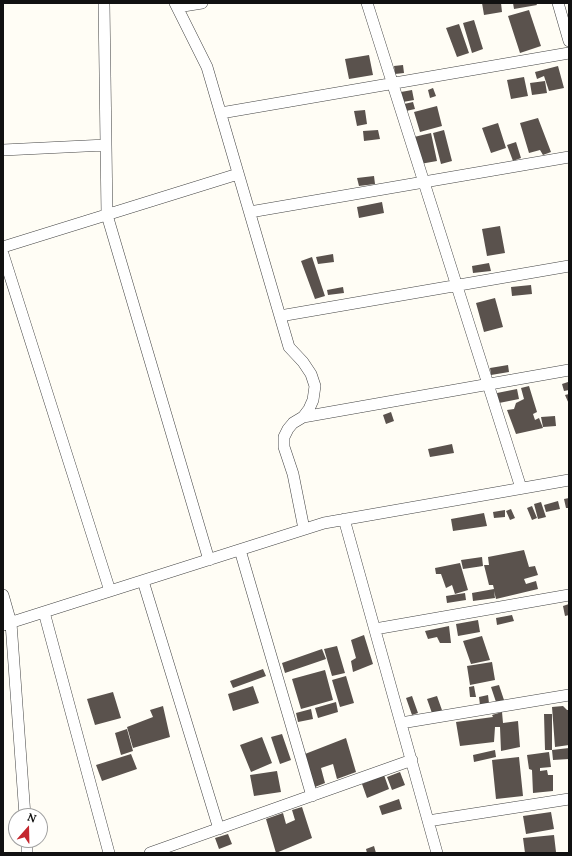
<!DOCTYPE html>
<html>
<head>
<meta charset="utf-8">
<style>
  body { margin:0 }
  #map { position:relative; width:572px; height:856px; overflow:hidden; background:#fffdf5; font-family:Lora,serif }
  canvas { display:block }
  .frame { position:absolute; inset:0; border:4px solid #111; pointer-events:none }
  .north { position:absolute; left:8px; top:808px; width:40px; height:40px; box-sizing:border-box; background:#fff; border:1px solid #a0a0a0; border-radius:50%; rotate:20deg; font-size:11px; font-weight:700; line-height:16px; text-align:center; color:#111 }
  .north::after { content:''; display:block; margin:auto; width:14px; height:18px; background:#c4262e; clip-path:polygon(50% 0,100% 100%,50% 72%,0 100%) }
</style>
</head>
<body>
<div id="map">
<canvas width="572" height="856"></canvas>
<div class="frame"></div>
<div class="north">N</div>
</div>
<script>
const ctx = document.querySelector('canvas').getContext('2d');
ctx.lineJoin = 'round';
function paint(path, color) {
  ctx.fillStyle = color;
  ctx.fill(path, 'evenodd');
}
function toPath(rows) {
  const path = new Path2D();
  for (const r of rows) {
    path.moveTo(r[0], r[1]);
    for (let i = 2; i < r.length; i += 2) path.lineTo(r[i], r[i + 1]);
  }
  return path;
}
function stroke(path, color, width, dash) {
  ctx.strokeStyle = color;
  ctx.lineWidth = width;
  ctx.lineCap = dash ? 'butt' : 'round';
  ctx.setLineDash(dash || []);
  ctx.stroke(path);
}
const building = toPath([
  [482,3,501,3,502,12,484,15],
  [513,3,536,3,537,5,514,9],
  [529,10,541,46,520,53,508,16],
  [474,20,483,49,472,53,463,23],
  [459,24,469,53,457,57,446,28],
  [369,55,373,75,349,79,345,59],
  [403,65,404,73,395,74,394,66],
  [558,66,564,88,549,91,544,76,537,79,535,72],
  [524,77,528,96,511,99,507,80],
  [545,81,547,93,532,95,530,83],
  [433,88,436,96,430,98,428,90],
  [412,90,414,100,403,102,401,92],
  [413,102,415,109,406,111,404,104],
  [437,106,442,126,420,132,414,112],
  [365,110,367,124,357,126,354,111],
  [538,118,551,152,543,155,540,150,529,153,520,123],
  [498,123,506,148,491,153,482,128],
  [378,130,380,139,364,141,363,131],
  [444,130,452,161,441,164,433,133],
  [431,133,437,161,420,164,414,137],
  [516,142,521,158,513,161,507,145],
  [374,176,375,184,359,186,357,178],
  [382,202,384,213,359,218,357,207],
  [500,226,505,253,487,256,482,229],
  [333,254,334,262,318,264,316,257],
  [312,257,325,296,315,299,301,261],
  [489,263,491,271,473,273,472,266],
  [531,285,532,294,512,296,511,287],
  [343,287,344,293,328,295,327,290],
  [495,298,503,327,484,332,476,303],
  [508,365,509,372,491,375,490,368],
  [568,382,569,390,564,391,562,384],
  [529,386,537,412,533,414,535,420,539,418,543,428,516,434,507,410,514,409,516,403,524,399,521,388],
  [517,389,519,399,499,403,497,393],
  [569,394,569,404,565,395],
  [391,412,394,421,386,424,383,415],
  [555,416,556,426,543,427,541,417],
  [452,444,454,453,430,457,428,449],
  [569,498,569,508,566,508,564,499],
  [558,501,560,509,546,512,544,505],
  [541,502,546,517,538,519,534,504],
  [532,506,537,518,532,520,527,508],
  [511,509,515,518,510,520,506,511],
  [505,510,505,517,494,518,493,512],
  [484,513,487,526,453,531,451,519],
  [524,550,529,567,535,566,538,575,524,579,526,584,536,581,538,589,496,599,494,591,495,598,473,601,472,593,494,589,493,585,489,585,484,565,489,565,488,557],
  [482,557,483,566,463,569,461,560],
  [460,563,468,590,455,594,452,585,446,588,441,574,436,574,435,568],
  [465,593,466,600,447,603,446,596],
  [569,604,569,615,565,616,563,606],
  [512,615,514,621,497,625,496,618],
  [478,620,480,632,458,636,456,624],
  [449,626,451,643,440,643,437,637,428,639,425,631],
  [364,635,373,664,353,672,351,661,356,658,351,640],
  [482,636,490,660,471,664,463,641],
  [337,646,345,673,332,676,324,649],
  [322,649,326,659,285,673,282,663],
  [492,662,495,680,470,685,467,666],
  [263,669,266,676,233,688,230,681],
  [325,670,333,700,301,709,292,679],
  [346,676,354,703,340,707,332,680],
  [499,685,504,700,496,702,491,687],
  [253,686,259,703,233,711,228,694],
  [474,686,476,697,470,697,469,687],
  [113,692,121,718,95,725,87,699],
  [488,695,489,703,480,705,479,697],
  [412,696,418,713,412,715,406,698],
  [437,696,443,713,433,716,427,699],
  [336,702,338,712,318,718,315,708],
  [163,706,170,737,133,748,127,727,153,717,150,710],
  [563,706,567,710,569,710,569,745,555,747,552,707],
  [311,709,313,719,298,722,296,713],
  [502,712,503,723,518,721,520,747,501,751,500,727,495,727,494,742,460,746,456,722,493,717,492,715],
  [544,714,552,714,552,750,545,750],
  [127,729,133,751,121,755,115,733],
  [282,734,291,760,280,764,271,737],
  [262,737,272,763,251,772,240,745],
  [346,738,356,772,337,779,333,764,321,768,325,783,315,787,305,754],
  [569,748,569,759,553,760,552,750],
  [495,750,496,757,474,762,473,755],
  [549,752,551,767,540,768,540,771,547,770,548,775,553,775,553,791,533,793,532,770,529,769,527,755],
  [131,754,137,769,102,781,96,765],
  [519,757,523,796,496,799,492,760],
  [277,771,281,792,254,796,250,775],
  [400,772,405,785,392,790,387,777],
  [384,775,389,789,367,798,362,784],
  [399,799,402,809,382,815,379,806],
  [302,807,312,838,276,853,266,819,283,813,286,824,295,820,292,810],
  [551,812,554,829,526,834,523,816],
  [228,834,232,844,219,849,215,838],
  [554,835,556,852,544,853,525,853,523,838],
  [374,846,376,853,367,853,366,849]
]);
const minor = toPath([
  [104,3,107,215,209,560],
  [175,3,207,67,289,347,303,362,311,374,315,386,313,400,309,409,303,417,293,423,288,429,284,437,284,447,293,474,304,529],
  [367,3,521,488],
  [558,3,569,41],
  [177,7,202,3],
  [221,113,569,53],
  [3,150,106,145],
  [250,212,569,157],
  [3,247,238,174],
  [3,254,110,591],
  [280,316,569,266],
  [303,417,569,370],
  [344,519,437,853],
  [240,550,312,796],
  [143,581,219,829],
  [3,595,11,623,25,816],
  [44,612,109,853],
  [3,625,324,523,569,480],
  [375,629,569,595],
  [401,723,569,695],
  [428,821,569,799],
  [27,840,27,853],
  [150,853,412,760]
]);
paint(building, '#5a524d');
stroke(minor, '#444', 12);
stroke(minor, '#fff', 11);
</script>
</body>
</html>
